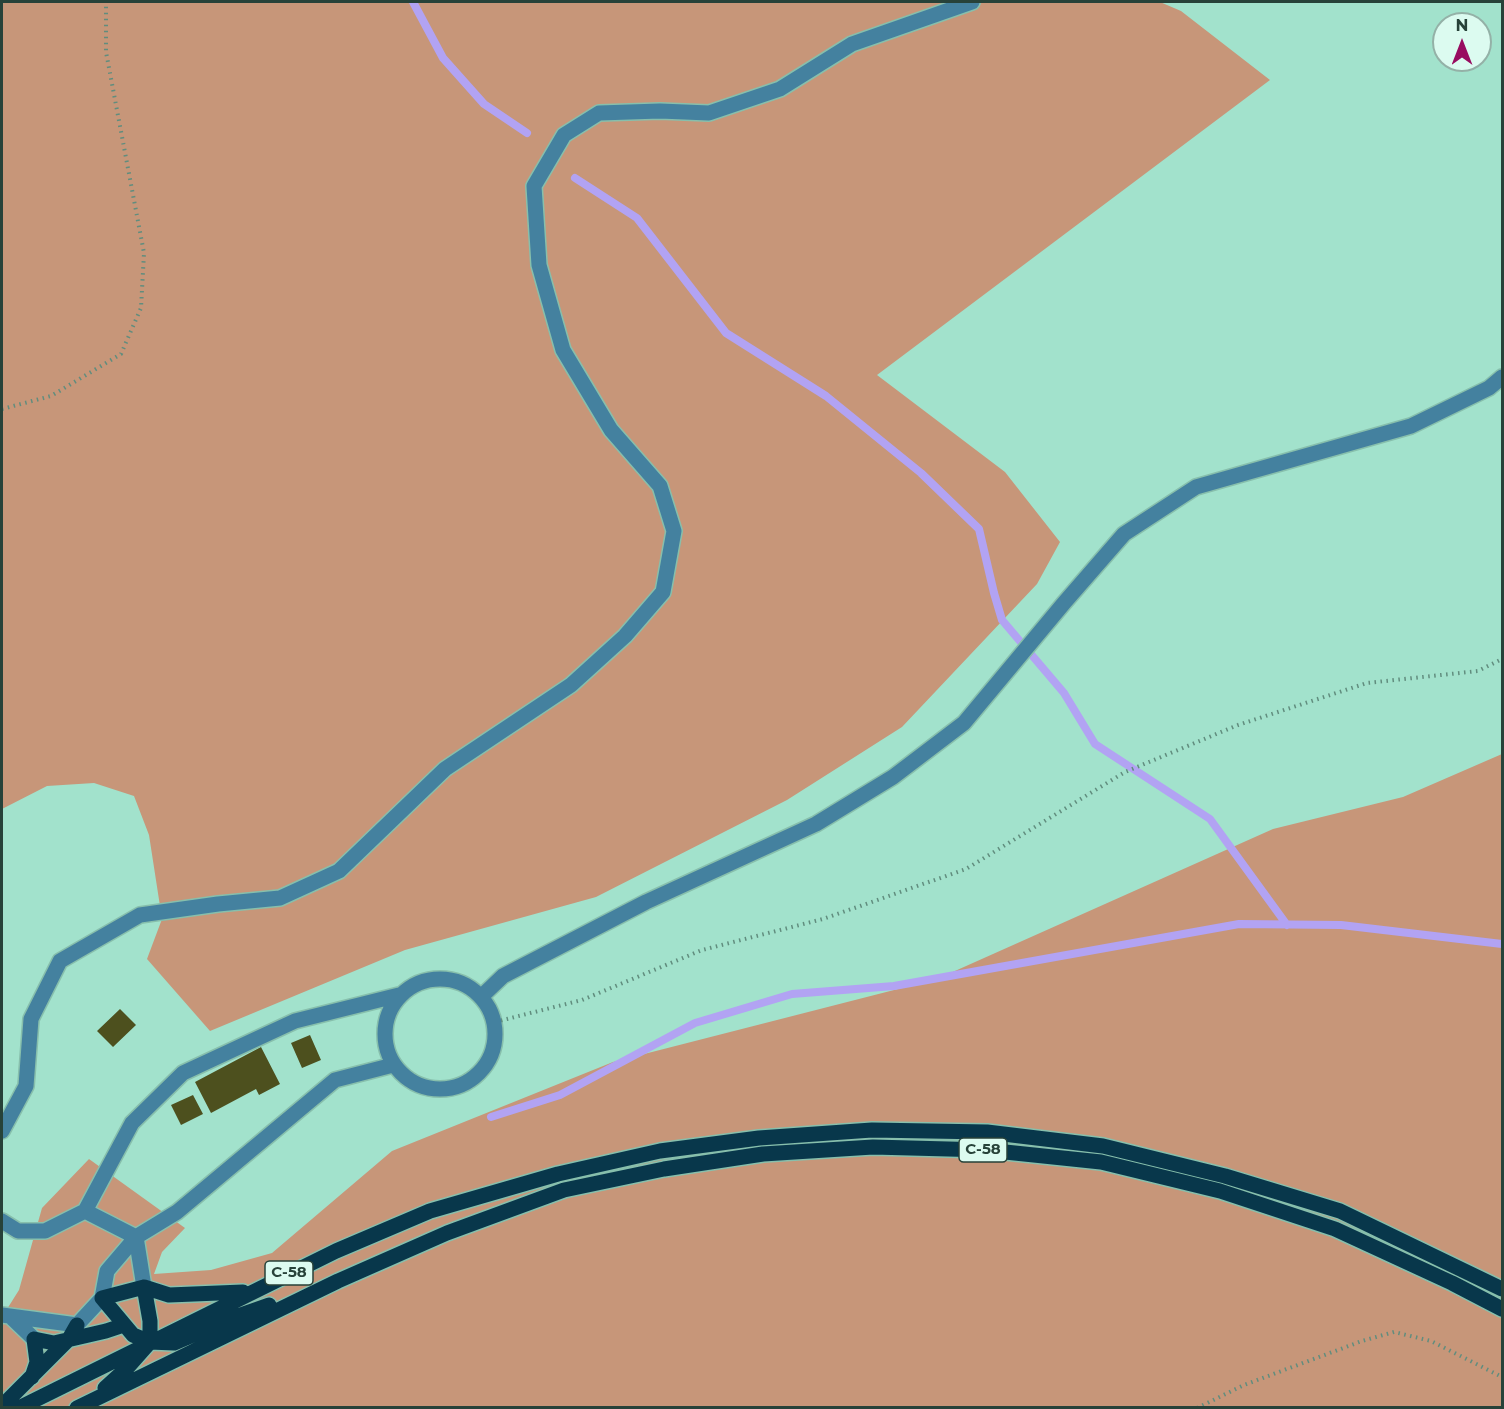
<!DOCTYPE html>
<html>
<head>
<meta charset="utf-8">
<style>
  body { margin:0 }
  #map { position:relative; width:1504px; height:1409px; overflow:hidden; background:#a2e2cc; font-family:Montserrat,sans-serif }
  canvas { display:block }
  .frame { position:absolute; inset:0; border:3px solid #274239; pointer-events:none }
  .north { position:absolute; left:1432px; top:12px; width:60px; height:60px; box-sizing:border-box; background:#dcfbf0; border:2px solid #94b1a7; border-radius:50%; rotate:0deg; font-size:16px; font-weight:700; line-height:24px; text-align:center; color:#274239 }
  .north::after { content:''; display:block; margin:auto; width:21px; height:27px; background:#980c60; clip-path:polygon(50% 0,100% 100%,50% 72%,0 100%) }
</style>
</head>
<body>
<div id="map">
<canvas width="1504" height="1409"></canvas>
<div class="frame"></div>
<div class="north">N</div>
</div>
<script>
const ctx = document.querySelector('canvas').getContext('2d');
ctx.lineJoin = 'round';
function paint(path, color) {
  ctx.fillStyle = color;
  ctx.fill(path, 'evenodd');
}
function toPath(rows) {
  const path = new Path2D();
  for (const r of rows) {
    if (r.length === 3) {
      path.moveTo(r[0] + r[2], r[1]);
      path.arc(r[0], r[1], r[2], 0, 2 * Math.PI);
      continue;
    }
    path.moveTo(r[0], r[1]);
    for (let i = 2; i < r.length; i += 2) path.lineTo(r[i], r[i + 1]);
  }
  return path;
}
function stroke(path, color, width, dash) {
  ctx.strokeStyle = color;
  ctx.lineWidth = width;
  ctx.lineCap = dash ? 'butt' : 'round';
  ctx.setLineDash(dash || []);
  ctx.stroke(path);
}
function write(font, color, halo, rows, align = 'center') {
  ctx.font = font + ' Montserrat,sans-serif';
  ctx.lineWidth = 6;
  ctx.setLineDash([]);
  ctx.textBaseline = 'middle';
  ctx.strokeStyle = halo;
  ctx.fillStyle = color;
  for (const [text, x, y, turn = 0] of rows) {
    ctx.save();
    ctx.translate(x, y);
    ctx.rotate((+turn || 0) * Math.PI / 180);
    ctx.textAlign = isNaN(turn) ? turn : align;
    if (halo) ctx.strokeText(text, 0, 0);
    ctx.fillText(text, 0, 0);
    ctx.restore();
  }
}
const green = toPath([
  [2,2,1160,2,1181,11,1270,80,877,375,1005,472,1060,542,1037,584,902,727,787,800,596,897,405,950,210,1031,147,959,162,919,149,835,134,796,94,783,47,786,2,809],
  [1502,754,1502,1407,2,1408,2,1317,19,1290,42,1208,89,1159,185,1228,162,1252,154,1274,211,1270,272,1253,392,1151,613,1062,937,979,1273,829,1403,797]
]);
const stream = toPath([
  [413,2,443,58,484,104,527,133],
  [575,178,637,218,726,333,826,396,921,473,979,529,994,593,1002,620,1064,693,1095,744,1210,819,1287,925],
  [491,1117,560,1095,695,1023,792,994,894,986,1239,924,1341,925,1502,944]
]);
const building = toPath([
  [120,1009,136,1025,113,1047,97,1031],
  [310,1035,321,1060,302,1068,291,1043],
  [261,1047,280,1084,259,1095,256,1089,211,1113,195,1082],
  [193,1095,203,1114,181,1125,171,1105]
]);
const path = toPath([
  [2,409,51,396,121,354,141,308,144,253,106,52,106,2],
  [495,1022,582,1000,702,950,823,919,966,869,1125,772,1238,725,1367,683,1478,671,1502,659],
  [1197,1408,1244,1385,1362,1341,1394,1332,1431,1341,1502,1377]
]);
const minor = toPath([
  [440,1034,55],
  [482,996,503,976,646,902,816,824,893,777,964,723,1064,603,1124,534,1196,487,1411,426,1489,388,1502,377],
  [2,1131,26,1086,31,1019,60,961,140,915,218,904,280,898,339,871,445,769,571,685,625,636,663,592,674,531,660,486,611,430,563,350,539,265,534,186,564,135,599,113,660,111,709,113,780,89,852,44,972,2],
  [85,1211,136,1237],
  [2,1221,18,1231,45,1231,85,1211,132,1123,183,1073,295,1021,399,995],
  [136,1237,144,1287],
  [2,1315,77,1325,102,1298,107,1271,136,1237,177,1212,335,1080,393,1065],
  [10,1316,34,1339]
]);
const major = toPath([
  [243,1292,169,1295,144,1287,102,1298,133,1335,150,1342,174,1343,232,1318,269,1305],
  [32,1377,37,1362,34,1339,54,1343,106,1331,124,1325],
  [105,1388,127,1368,150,1342,150,1321,144,1287],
  [2,1406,69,1339,77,1325],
  [19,1408,336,1251,430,1211,558,1174,660,1151,759,1138,872,1130,987,1132,1103,1146,1225,1176,1340,1211,1502,1289],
  [77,1408,338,1281,447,1233,564,1190,664,1169,763,1154,873,1147,986,1150,1101,1162,1220,1191,1335,1229,1452,1283,1502,1309]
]);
const shields = [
  [983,1150,48],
  [289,1273,48]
];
const shieldNames = [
  ["C-58",983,1150],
  ["C-58",289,1273]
];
paint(green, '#c79679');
stroke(stream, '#b2a3f3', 8);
paint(building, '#4d501e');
stroke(minor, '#87bfac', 18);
stroke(major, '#87bfac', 18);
stroke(path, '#618d7e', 4, [1.5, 4.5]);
stroke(minor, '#44819f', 15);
stroke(major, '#08374b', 15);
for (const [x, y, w] of shields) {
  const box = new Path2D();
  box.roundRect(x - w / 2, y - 12, w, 24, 4.5);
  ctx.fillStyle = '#dcfbf0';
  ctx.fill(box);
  stroke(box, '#274239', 1.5);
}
write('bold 15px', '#274239', null, shieldNames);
</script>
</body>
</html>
